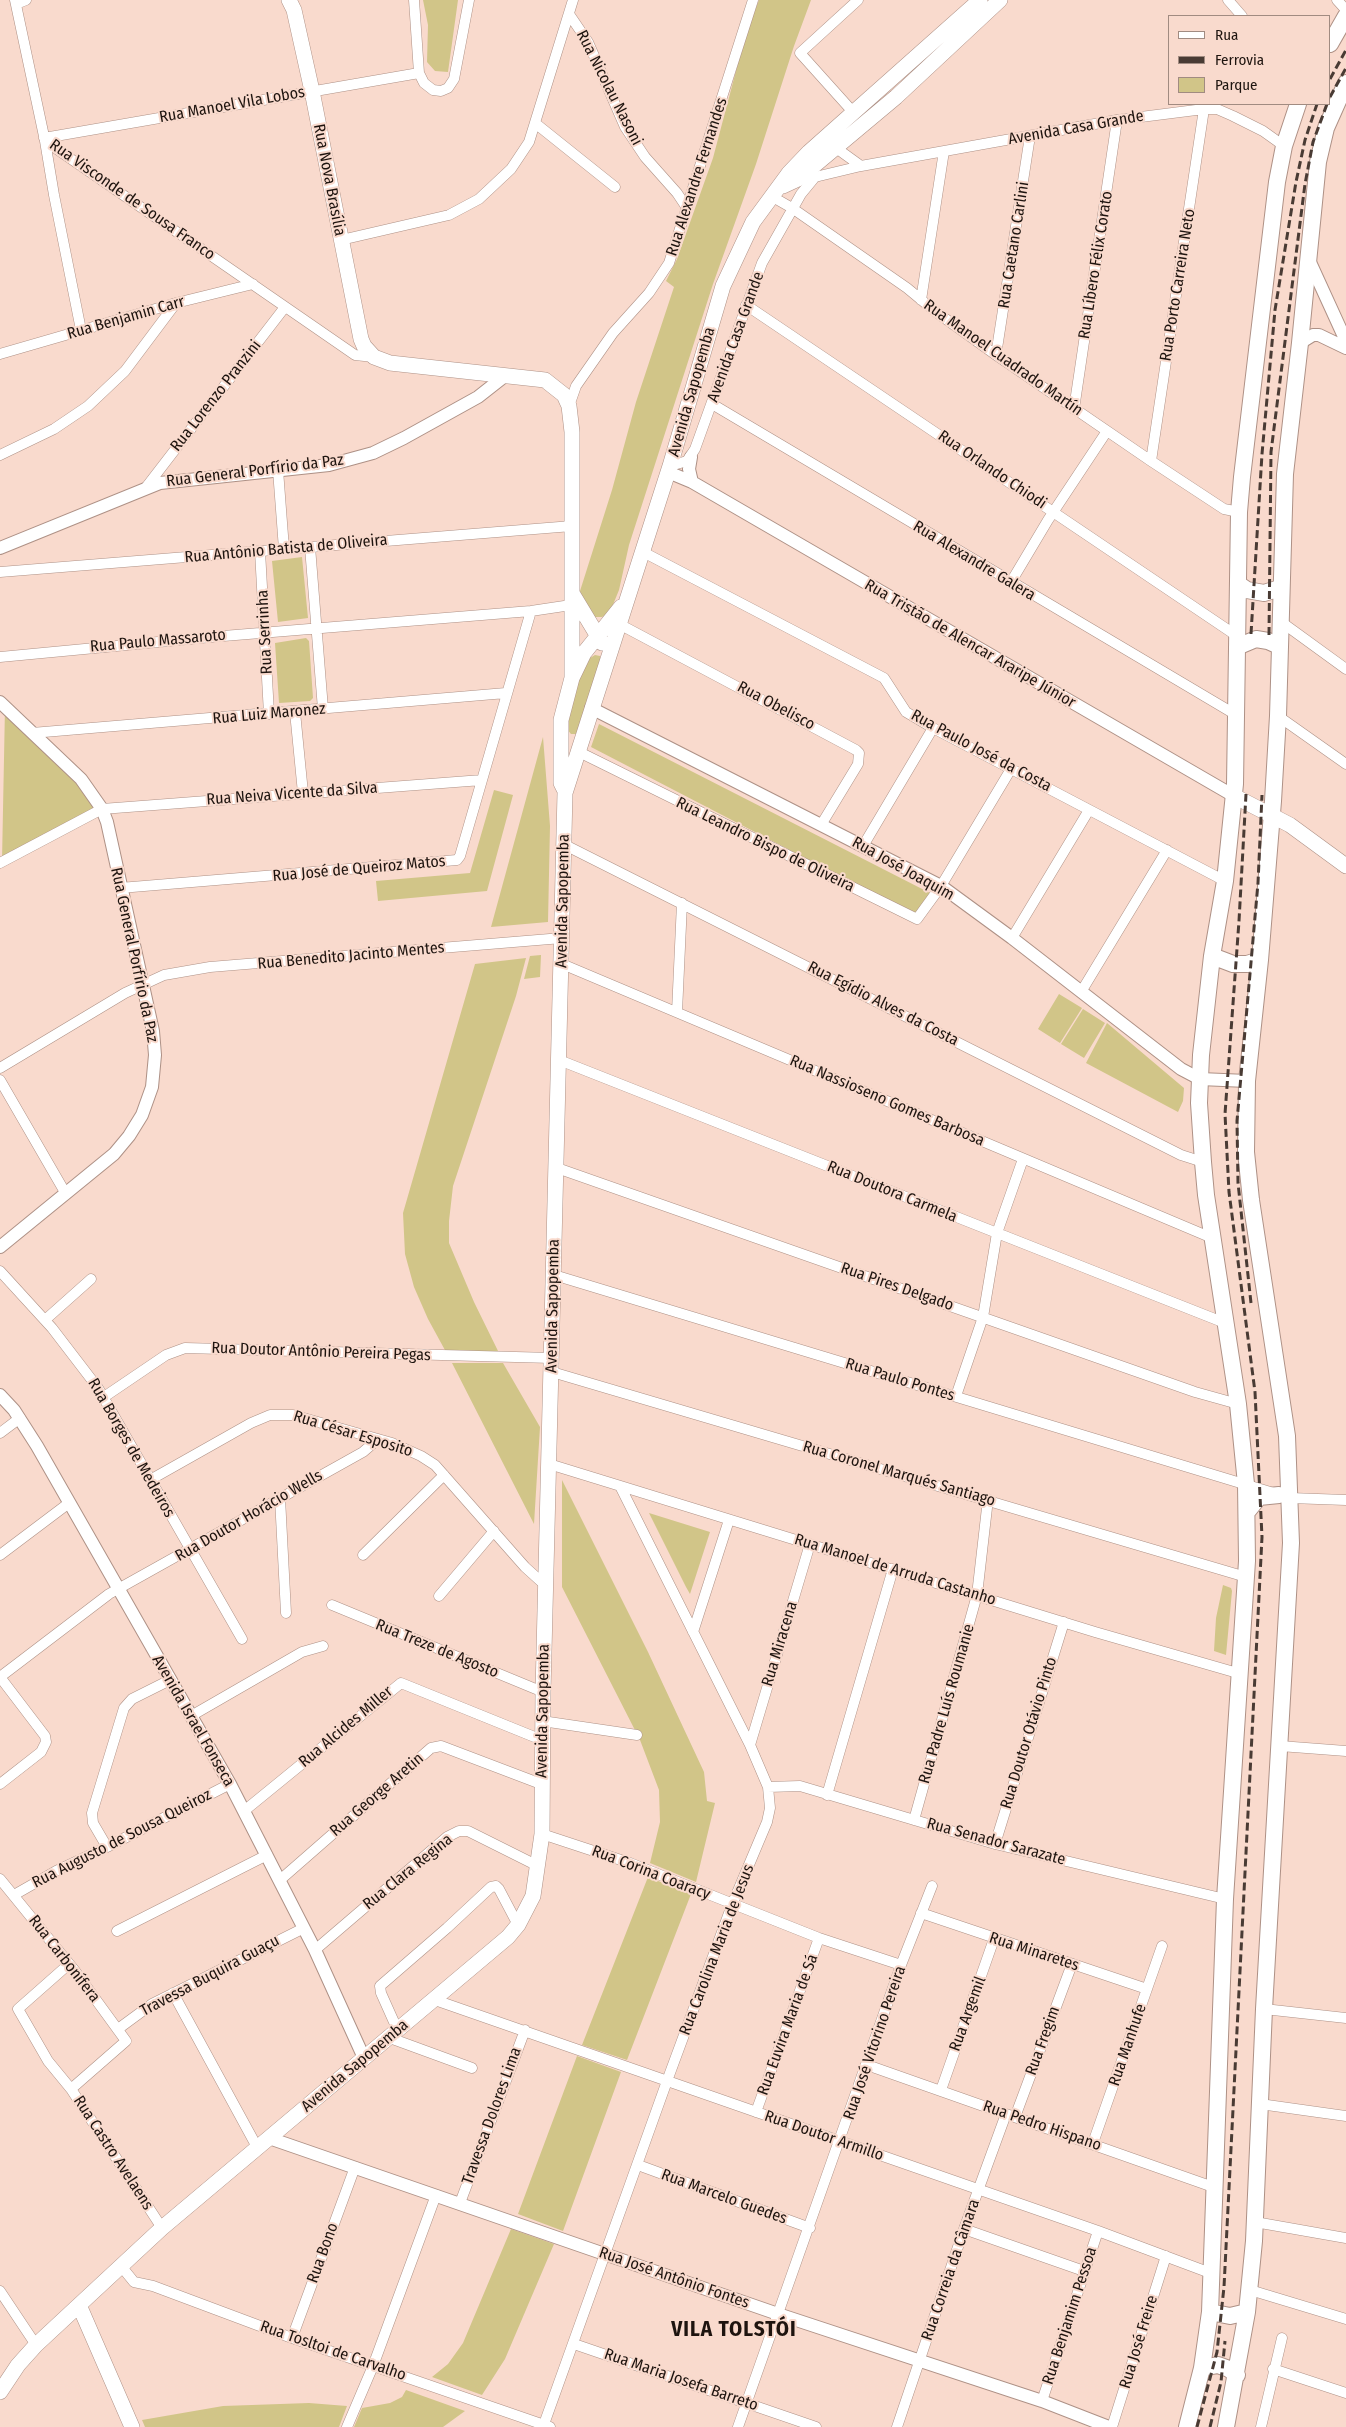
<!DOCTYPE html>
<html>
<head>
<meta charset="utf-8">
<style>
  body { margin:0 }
  #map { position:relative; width:1346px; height:2427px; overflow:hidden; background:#f9dacd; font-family:"Fira Sans Condensed",sans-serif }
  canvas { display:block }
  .legend { position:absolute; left:1168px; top:15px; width:162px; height:90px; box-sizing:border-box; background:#f9dacd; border:1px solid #a18b81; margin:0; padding:6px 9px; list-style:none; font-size:15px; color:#1e140f }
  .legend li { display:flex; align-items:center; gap:10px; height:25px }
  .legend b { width:25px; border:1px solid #a18b81 }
</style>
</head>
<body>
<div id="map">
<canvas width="1346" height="2427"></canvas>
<ul class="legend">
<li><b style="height:6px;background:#fff"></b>Rua</li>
<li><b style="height:6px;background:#493b34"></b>Ferrovia</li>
<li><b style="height:14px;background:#d1c588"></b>Parque</li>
</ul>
</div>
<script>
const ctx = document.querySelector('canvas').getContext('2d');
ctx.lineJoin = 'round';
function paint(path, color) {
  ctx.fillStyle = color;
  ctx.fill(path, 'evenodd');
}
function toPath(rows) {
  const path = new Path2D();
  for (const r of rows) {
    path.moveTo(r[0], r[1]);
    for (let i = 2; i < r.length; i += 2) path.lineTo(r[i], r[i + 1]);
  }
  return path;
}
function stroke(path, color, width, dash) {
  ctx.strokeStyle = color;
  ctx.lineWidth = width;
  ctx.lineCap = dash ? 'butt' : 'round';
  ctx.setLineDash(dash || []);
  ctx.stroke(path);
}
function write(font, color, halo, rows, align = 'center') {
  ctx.font = font + ' "Fira Sans Condensed",sans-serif';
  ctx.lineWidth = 4;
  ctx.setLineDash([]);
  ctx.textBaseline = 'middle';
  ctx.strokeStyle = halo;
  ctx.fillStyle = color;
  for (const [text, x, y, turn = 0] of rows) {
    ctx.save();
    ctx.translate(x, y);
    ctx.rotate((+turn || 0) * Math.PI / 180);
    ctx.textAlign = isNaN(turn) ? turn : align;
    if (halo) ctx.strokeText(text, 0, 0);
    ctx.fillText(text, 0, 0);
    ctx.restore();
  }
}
const green = toPath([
  [423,0,458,0,448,72,435,71,427,62,428,25],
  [759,0,811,0,794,46,756,164,713,284,629,545,619,590,610,612,602,617,594,617,582,600,580,591,612,490,636,402,674,287,666,281,677,259,713,158,746,33],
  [302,557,308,618,278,622,272,561],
  [306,638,309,641,313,698,310,701,279,703,275,643],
  [595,655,600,656,602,666,576,734,571,734,566,728,574,689,590,658],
  [5,707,102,809,2,861],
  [599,724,930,893,920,913,913,914,591,747],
  [543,737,550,826,548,922,491,927],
  [494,790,513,795,487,891,378,901,376,881,470,873],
  [541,955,540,977,524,979,530,956],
  [526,958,516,996,453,1186,449,1221,449,1243,474,1302,499,1353,446,1352,428,1319,414,1287,405,1254,403,1213,475,964],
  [1059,994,1082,1008,1060,1043,1038,1029],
  [1083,1009,1105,1023,1084,1058,1061,1044],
  [1107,1023,1184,1088,1183,1101,1178,1112,1086,1063],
  [452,1363,503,1363,540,1427,534,1524],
  [562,1480,648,1652,704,1772,707,1801,715,1803,696,1882,650,1863,660,1822,659,1790,640,1740,562,1587],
  [649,1513,710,1532,690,1594,686,1587],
  [1223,1585,1231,1588,1232,1591,1226,1655,1214,1651,1216,1618],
  [648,1877,691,1894,627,2060,582,2045],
  [577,2056,621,2072,563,2231,518,2214],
  [511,2229,554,2244,505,2359,482,2395,432,2377,448,2364,463,2343],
  [406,2390,465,2411,443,2427,354,2427,362,2408,390,2403,402,2397],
  [309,2403,347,2406,339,2427,145,2427,142,2420,223,2406]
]);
const minor = toPath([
  [15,0,45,141,355,355,374,357],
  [414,0,419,73,424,83,433,90,441,91,448,88,454,79,469,0],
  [1228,0,1242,16],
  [1337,0,1346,10],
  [16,4,26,0],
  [569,14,588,42,625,127,645,157,677,193,687,208],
  [853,112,800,53,858,0],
  [535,123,615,187],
  [44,138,419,73],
  [45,141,54,195,81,330],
  [832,145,861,166],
  [799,179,815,177,861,166,1117,120,1204,109,1217,109,1233,116,1263,131,1284,146],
  [771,196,792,208,907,288,936,312,996,355,1151,461,1224,509,1239,512],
  [341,240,449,215,479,199,511,169,529,142,573,0],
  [921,300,944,151],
  [746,305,1237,636],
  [0,354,176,303,253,284],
  [996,355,1030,136],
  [712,404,1238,716],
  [569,406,576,386,613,333,649,293,669,263,753,0],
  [1074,409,1117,120],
  [0,455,54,429,88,406,125,371,176,303],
  [1151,461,1204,109],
  [670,466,687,461,695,449,762,263,801,194,815,177],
  [278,470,284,549],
  [147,486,285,307],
  [310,547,323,709],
  [260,551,269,714],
  [643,552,884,678,906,712,933,728,1225,881],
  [0,572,572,526],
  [1011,582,1048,520,1107,431],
  [1280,621,1346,669],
  [619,624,856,750,859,753,858,764,821,825],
  [0,657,211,637,531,611,571,605],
  [295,712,303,793],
  [1278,716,1346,764],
  [32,733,506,693],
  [577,751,917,919,941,886,1011,769],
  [565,845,1181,1155,1203,1162],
  [863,846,933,728],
  [0,863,102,809,482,780],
  [120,888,457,860,460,856,531,611],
  [1012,938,1089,810],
  [562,964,1212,1238],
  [1081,992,1167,850],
  [677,1012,682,903],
  [559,1060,1225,1323],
  [0,1068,125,993,164,975,210,967,562,938],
  [0,1080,66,1194],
  [557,1168,1195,1392,1238,1404],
  [0,1271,52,1328,98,1388,242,1639],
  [554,1275,1290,1498,1346,1500],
  [45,1320,91,1279],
  [552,1372,1246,1577],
  [956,1396,983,1317,997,1233,1023,1159],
  [104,1397,166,1355,185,1348,552,1358],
  [0,1433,20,1418],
  [549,1464,1095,1632,1241,1674],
  [150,1480,251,1423,270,1415,293,1415,392,1443,421,1456,435,1465,525,1567,546,1586],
  [280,1498,286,1613],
  [0,1555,69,1503],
  [363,1555,444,1475],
  [439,1596,494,1531],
  [332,1605,543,1692],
  [693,1632,729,1520],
  [191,1716,302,1652,323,1646],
  [542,1721,637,1735],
  [750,1745,810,1544],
  [1280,1746,1346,1751],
  [0,1784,41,1752,46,1742,45,1736,0,1677,109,1594,363,1452,378,1439],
  [768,1787,800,1786,995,1844,1225,1899],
  [827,1795,893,1569],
  [244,1811,401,1683,542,1740],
  [914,1820,977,1595,988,1499],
  [542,1834,630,1863,819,1938,901,1965],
  [995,1844,1064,1622],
  [107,1847,93,1823,92,1813,124,1708,132,1699,170,1680],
  [0,1879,75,1971,126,2041,71,2089,162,2228],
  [280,1880,431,1748,441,1746,541,1784],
  [14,1895,56,1871,107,1847,230,1784],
  [921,1913,1147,1989],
  [117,1931,267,1855],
  [315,1950,447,1837,459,1831,468,1831,538,1866],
  [69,1964,18,2009,48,2061,71,2089],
  [173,1993,257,2147],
  [435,2000,1098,2231,1213,2274],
  [1264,2009,1346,2018],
  [118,2029,152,2004,304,1928],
  [398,2031,381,1993,380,1986,447,1928,491,1887,496,1886,499,1889,518,1925],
  [390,2038,472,2068],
  [867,2065,1216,2188],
  [941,2090,994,1939],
  [1260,2104,1346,2116],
  [756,2112,819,1938],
  [1015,2117,1072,1964],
  [1093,2143,1162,1946],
  [638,2165,810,2228],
  [460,2203,525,2030],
  [1255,2222,1346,2238],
  [964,2229,1084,2271],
  [121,2266,134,2282,153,2286,292,2338,550,2427],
  [1250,2290,1346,2319],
  [0,2291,36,2345],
  [292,2338,355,2167],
  [574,2344,816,2427],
  [1273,2369,1346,2393],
  [1042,2401,1098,2231],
  [347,2427,373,2366,436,2195],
  [543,2427,667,2081,732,1905,767,1822,770,1808,768,1787,750,1745,620,1486],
  [738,2427,901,1965,932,1886],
  [897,2427,964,2229,1006,2114],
  [1112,2427,1166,2256],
  [1261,2427,1282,2338]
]);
const tertiary = toPath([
  [1309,260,1346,341],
  [1300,343,1313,335,1319,335,1346,348],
  [691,457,689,469,692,482],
  [668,472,692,482,1234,796],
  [0,548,160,483,329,465,373,453,404,438,478,397,506,375],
  [0,702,81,779,102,809,107,822,153,1031,155,1055,152,1087,142,1115,129,1136,114,1154,0,1247],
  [591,708,941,886,1012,938,1181,1069,1200,1079,1247,1081],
  [0,1395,14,1410,37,1446,230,1784,315,1950,364,2058],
  [269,2138,778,2314,1042,2401,1109,2427]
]);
const secondary = toPath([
  [289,0,294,10,312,91,361,339,364,346,374,357,390,363,545,380,564,395,569,406,572,432,572,678],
  [783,186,798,179,896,97,1000,0],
  [573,595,602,643],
  [564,789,561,783,561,720,572,678,584,653,621,607],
  [1234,796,1290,825,1346,866],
  [79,2305,132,2427],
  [0,2392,18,2365,36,2345,162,2228,508,1937,518,1925,533,1896,542,1834,543,1692,565,793,670,466,723,286,753,222,789,173,809,152,980,0]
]);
const primary = toPath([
  [1330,44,1346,16],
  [1238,584,1247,590,1264,593,1280,588],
  [1237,647,1256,639,1268,641,1279,646],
  [1212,956,1233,964,1247,964,1260,960],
  [1247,1512,1259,1497,1279,1495],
  [1210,2312,1230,2316,1247,2312],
  [1202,2368,1218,2365,1229,2369,1237,2375],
  [1187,2427,1202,2368,1210,2312,1225,1899,1247,1561,1246,1484,1238,1404,1206,1195,1203,1162,1199,1103,1201,1055,1212,956,1225,881,1235,784,1239,512,1242,477,1277,182,1284,146,1298,104],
  [1226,2427,1247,2312,1254,2241,1264,2009,1291,1543,1287,1436,1251,1200,1246,1152,1247,1081,1260,960,1273,801,1278,716,1285,474,1300,343,1318,162,1326,128,1346,83]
]);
const rail = toPath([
  [1330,79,1346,50],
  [1330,97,1346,68],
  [1251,634,1262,454,1275,310,1296,182,1305,140,1317,104],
  [1269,635,1271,452,1305,184,1313,142,1327,104],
  [1251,1303,1238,1183,1237,1121,1258,883,1262,795],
  [1197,2427,1217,2352,1224,2287,1262,1537,1255,1392,1229,1192,1225,1114,1239,921,1246,794],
  [1210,2427,1221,2382,1225,2341]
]);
const streetNames = [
  ["Rua Nicolau Nasoni",609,88,63],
  ["Rua Manoel Vila Lobos",232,105,-10],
  ["Avenida Casa Grande",1076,128,-10],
  ["Rua Alexandre Fernandes",697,177,-72],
  ["Rua Nova Brasília",329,180,79],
  ["Rua Visconde de Sousa Franco",132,200,35],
  ["Rua Caetano Carlini",1014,245,-81],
  ["Rua Líbero Félix Corato",1096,265,-81],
  ["Rua Porto Carreira Neto",1178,285,-81],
  ["Rua Benjamin Carr",126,318,-16],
  ["Avenida Casa Grande",736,337,-70],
  ["Rua Manoel Cuadrado Martín",1003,358,35],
  ["Avenida Sapopemba",692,392,-74],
  ["Rua Lorenzo Pranzini",216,396,-52],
  ["Rua Orlando Chiodi",992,470,34],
  ["Rua General Porfírio da Paz",255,471,-7],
  ["Rua Antônio Batista de Oliveira",286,549,-5],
  ["Rua Alexandre Galera",974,561,31],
  ["Rua Serrinha",265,632,-93],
  ["Rua Paulo Massaroto",158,641,-5],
  ["Rua Tristão de Alencar Araripe Júnior",970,644,30],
  ["Rua Obelisco",776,706,28],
  ["Rua Luiz Maronez",269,714,-5],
  ["Rua Paulo José da Costa",981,751,28],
  ["Rua Neiva Vicente da Silva",292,794,-4],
  ["Rua Leandro Bispo de Oliveira",765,845,26],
  ["Rua José de Queiroz Matos",359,869,-5],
  ["Rua José Joaquim",903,869,29],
  ["Avenida Sapopemba",563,901,-89],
  ["Rua General Porfírio da Paz",134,955,78],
  ["Rua Benedito Jacinto Mentes",351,956,-5],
  ["Rua Egídio Alves da Costa",883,1004,27],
  ["Rua Nassioseno Gomes Barbosa",887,1101,23],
  ["Rua Doutora Carmela",892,1192,22],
  ["Rua Pires Delgado",897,1287,19],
  ["Avenida Sapopemba",553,1306,-89],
  ["Rua Doutor Antônio Pereira Pegas",321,1352,2],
  ["Rua Paulo Pontes",900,1380,17],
  ["Rua César Esposito",353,1434,17],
  ["Rua Borges de Medeiros",131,1448,60],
  ["Rua Coronel Marqués Santiago",899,1474,16],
  ["Rua Doutor Horácio Wells",249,1516,-30],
  ["Rua Manoel de Arruda Castanho",895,1570,17],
  ["Rua Miracena",780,1644,-73],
  ["Rua Treze de Agosto",437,1649,22],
  ["Rua Padre Luís Roumanie",947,1704,-74],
  ["Avenida Sapopemba",543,1711,-89],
  ["Avenida Israel Fonseca",193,1721,60],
  ["Rua Alcides Miller",346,1727,-40],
  ["Rua Doutor Otávio Pinto",1029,1733,-73],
  ["Rua George Aretin",377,1795,-41],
  ["Rua Augusto de Sousa Queiroz",122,1839,-27],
  ["Rua Senador Sarazate",996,1842,15],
  ["Rua Clara Regina",408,1872,-39],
  ["Rua Corina Coaracy",651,1873,21],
  ["Rua Carolina Maria de Jesus",717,1950,-69],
  ["Rua Minaretes",1034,1952,18],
  ["Rua Carbonífera",64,1959,52],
  ["Travessa Buquira Guaçu",210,1976,-28],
  ["Rua Argemil",968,2014,-70],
  ["Rua Euvira Maria de Sá",788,2025,-70],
  ["Rua Fregim",1043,2041,-70],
  ["Rua José Vitorino Pereira",875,2043,-71],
  ["Rua Manhufe",1128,2045,-71],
  ["Avenida Sapopemba",355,2066,-40],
  ["Travessa Dolores Lima",492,2116,-70],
  ["Rua Pedro Hispano",1042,2126,19],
  ["Rua Doutor Armillo",824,2136,19],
  ["Rua Castro Avelaens",113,2153,57],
  ["Rua Marcelo Guedes",724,2197,20],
  ["Rua Bono",323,2253,-70],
  ["Rua Correia da Câmara",951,2270,-71],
  ["Rua José Antônio Fontes",674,2278,19],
  ["Rua Benjamim Pessoa",1070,2316,-72],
  ["Rua José Freire",1139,2342,-73],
  ["Rua Tosltoi de Carvalho",333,2351,19],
  ["Rua Maria Josefa Barreto",681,2380,19]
];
const districtNames = [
  ["VILA TOLSTÓI",734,2330]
];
paint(green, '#d1c588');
stroke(minor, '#ae9186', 11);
stroke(tertiary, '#ae9186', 14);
stroke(secondary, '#ae9186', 16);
stroke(primary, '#ae9186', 18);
stroke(minor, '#fff', 10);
stroke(tertiary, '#fff', 12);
stroke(secondary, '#fff', 15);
stroke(primary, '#fff', 16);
stroke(rail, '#493b34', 3, [8, 4]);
write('16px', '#1e140f', '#f9dacd', streetNames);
ctx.letterSpacing = '1px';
write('bold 21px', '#1e140f', '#f9dacd', districtNames);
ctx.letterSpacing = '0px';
</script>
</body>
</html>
